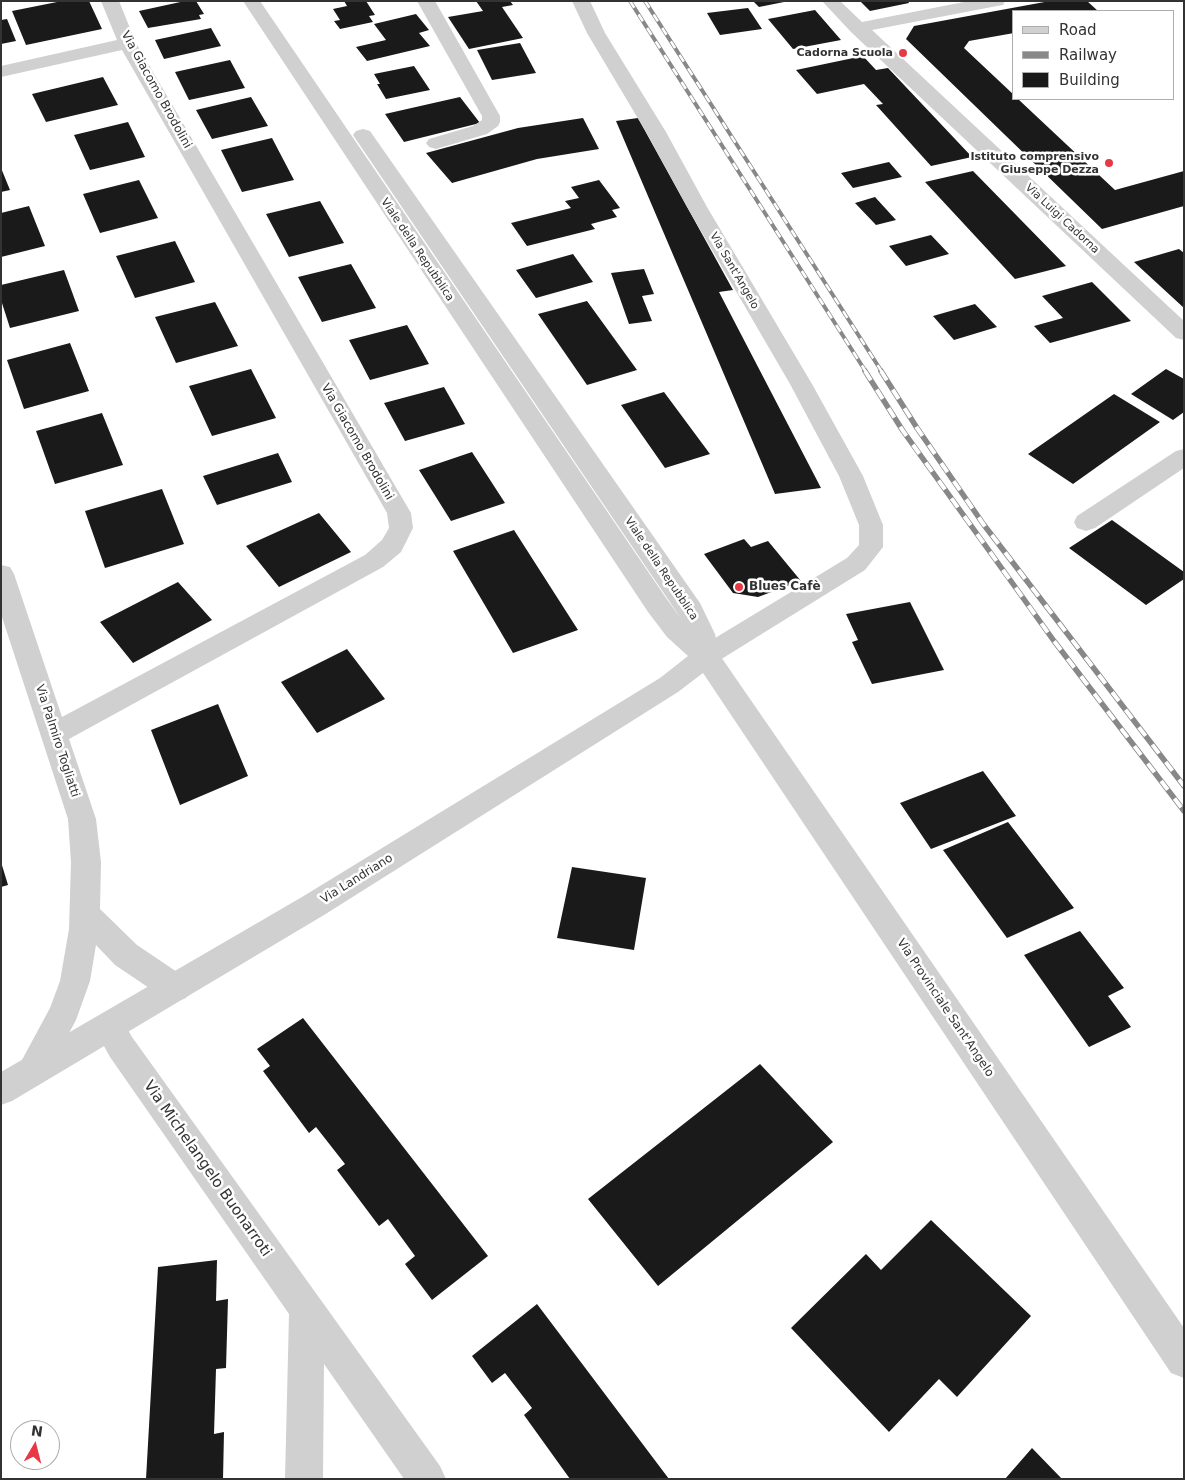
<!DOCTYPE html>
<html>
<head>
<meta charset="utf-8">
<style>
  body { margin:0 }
  #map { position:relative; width:1185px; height:1480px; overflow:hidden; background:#fff; font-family:"DejaVu Sans",sans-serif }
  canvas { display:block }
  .frame { position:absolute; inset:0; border:2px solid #333; pointer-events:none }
  .legend { position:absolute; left:1012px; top:10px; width:162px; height:90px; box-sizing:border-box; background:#fff; border:1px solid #adadad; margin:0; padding:6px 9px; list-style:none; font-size:15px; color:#333 }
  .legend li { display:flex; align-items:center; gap:10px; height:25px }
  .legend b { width:25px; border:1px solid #adadad }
  .north { position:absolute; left:10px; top:1420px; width:50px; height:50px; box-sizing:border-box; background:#fff; border:1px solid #adadad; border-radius:50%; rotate:8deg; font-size:14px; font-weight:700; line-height:20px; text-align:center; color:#333 }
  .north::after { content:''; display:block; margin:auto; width:18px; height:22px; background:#e63946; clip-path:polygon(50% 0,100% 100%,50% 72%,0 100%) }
</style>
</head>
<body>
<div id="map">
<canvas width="1185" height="1480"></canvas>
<div class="frame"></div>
<ul class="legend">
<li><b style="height:6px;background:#d0d0d0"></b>Road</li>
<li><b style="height:6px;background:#888"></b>Railway</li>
<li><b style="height:14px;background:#1a1a1a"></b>Building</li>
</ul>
<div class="north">N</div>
</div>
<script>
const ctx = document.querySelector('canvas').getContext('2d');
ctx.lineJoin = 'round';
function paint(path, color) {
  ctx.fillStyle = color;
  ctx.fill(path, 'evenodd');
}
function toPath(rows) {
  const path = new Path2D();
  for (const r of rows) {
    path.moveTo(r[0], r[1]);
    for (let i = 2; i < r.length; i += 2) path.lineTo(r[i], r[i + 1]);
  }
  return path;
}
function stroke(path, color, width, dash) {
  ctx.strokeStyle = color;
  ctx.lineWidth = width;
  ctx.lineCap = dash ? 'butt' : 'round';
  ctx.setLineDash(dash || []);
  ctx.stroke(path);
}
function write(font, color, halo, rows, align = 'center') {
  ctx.font = font + ' "DejaVu Sans",sans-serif';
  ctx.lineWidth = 5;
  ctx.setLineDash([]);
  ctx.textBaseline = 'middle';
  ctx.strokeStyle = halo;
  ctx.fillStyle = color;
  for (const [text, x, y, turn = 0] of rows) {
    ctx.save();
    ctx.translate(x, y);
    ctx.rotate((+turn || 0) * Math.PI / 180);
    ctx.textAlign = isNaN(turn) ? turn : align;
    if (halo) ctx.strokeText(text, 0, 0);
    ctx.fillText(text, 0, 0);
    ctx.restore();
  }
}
const building = toPath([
  [62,1,89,1,102,29,26,45,12,11],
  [185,1,196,1,204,14,199,15,201,19,148,28,139,11],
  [344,1,366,1,375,15,369,16,373,22,340,29,334,21,340,20,333,9,347,6],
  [476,1,510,1,513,5,502,7,523,38,469,49,448,17,483,11],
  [753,1,784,1,784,2,759,7],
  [860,1,908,1,909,3,870,11],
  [1050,1,1087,1,1098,11,1014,11,1014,33,969,41,964,48,1014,95,1014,99,1018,99,1115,190,1184,171,1184,206,1102,229,906,39,914,26],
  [748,8,762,29,720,35,707,13],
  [815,10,841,40,793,49,768,19],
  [416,14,429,30,419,33,430,46,367,61,356,47,386,40,374,24],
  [7,19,16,41,1,44,1,20],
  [211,28,221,46,164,59,155,40],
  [520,43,536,73,492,80,477,50],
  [863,56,876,70,888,68,972,157,931,166,876,105,883,104,864,84,817,94,796,70],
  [230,60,245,88,189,100,175,72],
  [414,66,430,90,386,99,377,84,380,84,374,74],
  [103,77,118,105,46,122,32,94],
  [251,97,268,126,212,139,196,110],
  [460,97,480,123,404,142,385,114],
  [583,118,599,149,537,159,452,183,426,153,518,128],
  [638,118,733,290,719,292,821,488,775,494,616,121],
  [128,122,145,157,90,170,74,135],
  [272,138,294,180,242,192,221,150],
  [889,162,902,177,853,188,841,173],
  [1,168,10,190,1,192],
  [973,171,1066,266,1015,279,925,182],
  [139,180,158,218,100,233,83,194],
  [599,180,620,208,612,210,617,217,591,224,595,229,527,246,511,223,571,208,565,201,579,198,571,187],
  [875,197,896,220,876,225,855,203],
  [320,201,344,243,289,257,266,214],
  [29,206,45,246,1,257,1,213],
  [931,235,949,254,906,266,889,246],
  [175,241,195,282,135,298,116,256],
  [1179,249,1184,253,1184,308,1134,262],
  [573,254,593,282,536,298,516,270],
  [351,264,376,308,322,322,298,277],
  [644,269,654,294,642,296,652,321,629,324,611,273],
  [64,270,79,311,10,328,1,300,1,285],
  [1092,282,1131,321,1050,343,1034,326,1063,318,1042,296],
  [587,301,637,370,587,385,538,314],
  [215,302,238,346,176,363,155,317],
  [975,304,997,327,954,340,933,316],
  [407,325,429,364,370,380,349,340],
  [70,343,89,391,24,409,7,360],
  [251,369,276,418,212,436,189,386],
  [1166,369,1184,379,1184,412,1173,420,1131,394],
  [444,387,465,424,405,441,384,403],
  [664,392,710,454,665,468,621,405],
  [1114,394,1160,422,1073,484,1028,454],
  [102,413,123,465,55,484,36,431],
  [472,452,505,503,451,521,419,470],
  [278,453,292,482,217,505,203,476],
  [162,489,184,544,105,568,85,511],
  [319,513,351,552,279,587,246,546],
  [1112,520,1184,572,1184,579,1146,605,1069,548],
  [514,530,578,630,513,653,453,551],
  [744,539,751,547,768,541,801,581,758,597,733,593,704,554],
  [178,582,212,620,133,663,100,622],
  [910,602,944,670,872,684,852,642,858,640,846,614],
  [347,649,385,699,317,733,281,682],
  [218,704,248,776,180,805,151,730],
  [983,771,1016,816,931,849,900,803],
  [1008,822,1074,908,1007,938,943,850],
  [1,862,8,885,1,887],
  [572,867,646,878,634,950,557,938],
  [1080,931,1124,988,1108,996,1131,1027,1089,1047,1024,955],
  [303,1018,488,1256,432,1300,405,1264,415,1256,388,1219,379,1226,337,1170,345,1164,316,1127,309,1133,263,1071,270,1066,257,1049],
  [760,1064,833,1142,658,1286,588,1199],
  [931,1220,1031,1316,957,1397,939,1379,889,1432,791,1328,866,1254,881,1270],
  [217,1260,216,1301,228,1299,226,1368,216,1369,214,1434,224,1432,223,1479,146,1479,158,1267],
  [537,1304,669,1479,570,1479,524,1415,532,1408,505,1373,492,1383,472,1356],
  [1032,1448,1062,1479,1005,1479]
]);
const minor = toPath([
  [101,1,119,1,136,43,411,513,413,528,401,552,383,567,69,739,96,819,101,862,100,909,137,945,186,978,190,988,186,998,175,1002,164,998,115,965,96,945,90,981,76,1020,43,1082,32,1086,21,1082,16,1071,50,1008,60,981,69,929,71,862,68,819,1,614,1,565,10,567,14,574,62,717,365,555,382,540,389,528,387,513,122,50,1,77,1,66,117,40,101,1],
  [417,1,435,1,500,116,500,122,498,126,487,134,436,149,429,147,426,143,429,139,473,126,482,120,482,116,417,1],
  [572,1,590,1,605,33,666,132,707,207,812,384,863,476,883,525,883,547,865,570,715,663,706,666,697,663,693,656,697,649,847,558,859,545,859,525,839,476,790,384,687,207,646,132,587,33,572,1],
  [822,1,840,1,862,22,969,1,1005,1,1003,5,997,6,872,30,1184,321,1184,340,1176,338,851,32,822,1],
  [1184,449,1184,468,1095,528,1086,531,1077,528,1074,522,1077,516,1176,451,1184,449],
  [109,1012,120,1016,132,1037,440,1466,446,1479,404,1479,324,1364,323,1479,285,1479,289,1314,110,1057,93,1026,98,1016,109,1012]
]);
const tertiary = toPath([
  [243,1,260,1,666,598,682,620,353,135,356,131,363,129,370,131,700,603,715,634,719,654,1184,1328,1184,1378,1171,1373,703,673,678,692,324,915,12,1101,1,1105,1,1072,302,897,660,678,688,656,667,637,648,612,243,1]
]);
const railFar1 = toPath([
  [630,1,866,372],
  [645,1,882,372]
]);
const rail = toPath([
  [865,371,903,431,1054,641,1184,811],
  [881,371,917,428,984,525,1184,786]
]);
const markers = [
  [903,53,5,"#e63946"],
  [1109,163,5,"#e63946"],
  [739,587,5,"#e63946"]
];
const farPoinames = [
  ["Cadorna Scuola",893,53],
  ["Istituto comprensivo",1099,157],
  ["Giuseppe Dezza",1099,170]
];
const farStreetnames = [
  ["Via Luigi Cadorna",1062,219,43],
  ["Viale della Repubblica",417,250,56],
  ["Via Sant'Angelo",734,271,60],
  ["Viale della Repubblica",661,569,56]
];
const streetNames = [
  ["Via Giacomo Brodolini",156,90,61],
  ["Via Giacomo Brodolini",357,442,60],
  ["Via Palmiro Togliatti",57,741,72],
  ["Via Landriano",357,879,-32],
  ["Via Provinciale Sant'Angelo",945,1008,56]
];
const poiNames = [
  ["Blues Cafè",749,587]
];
const nearStreetnames = [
  ["Via Michelangelo Buonarroti",207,1169,55]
];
paint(building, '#1a1a1a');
paint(minor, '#d0d0d0');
paint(tertiary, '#d0d0d0');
stroke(railFar1, '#888', 4);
stroke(rail, '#888', 5.5);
stroke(railFar1, '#fff', 2.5, [8]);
stroke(rail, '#fff', 4, [11]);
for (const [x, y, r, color] of markers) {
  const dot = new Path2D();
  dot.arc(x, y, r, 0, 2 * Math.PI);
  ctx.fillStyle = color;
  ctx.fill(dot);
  stroke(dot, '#fff', 2);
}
write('bold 11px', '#333', '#fff', farPoinames, 'right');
write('11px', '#333', '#fff', farStreetnames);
write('12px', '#333', '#fff', streetNames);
write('bold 12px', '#333', '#fff', poiNames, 'left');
write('15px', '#333', '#fff', nearStreetnames);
</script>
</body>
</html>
